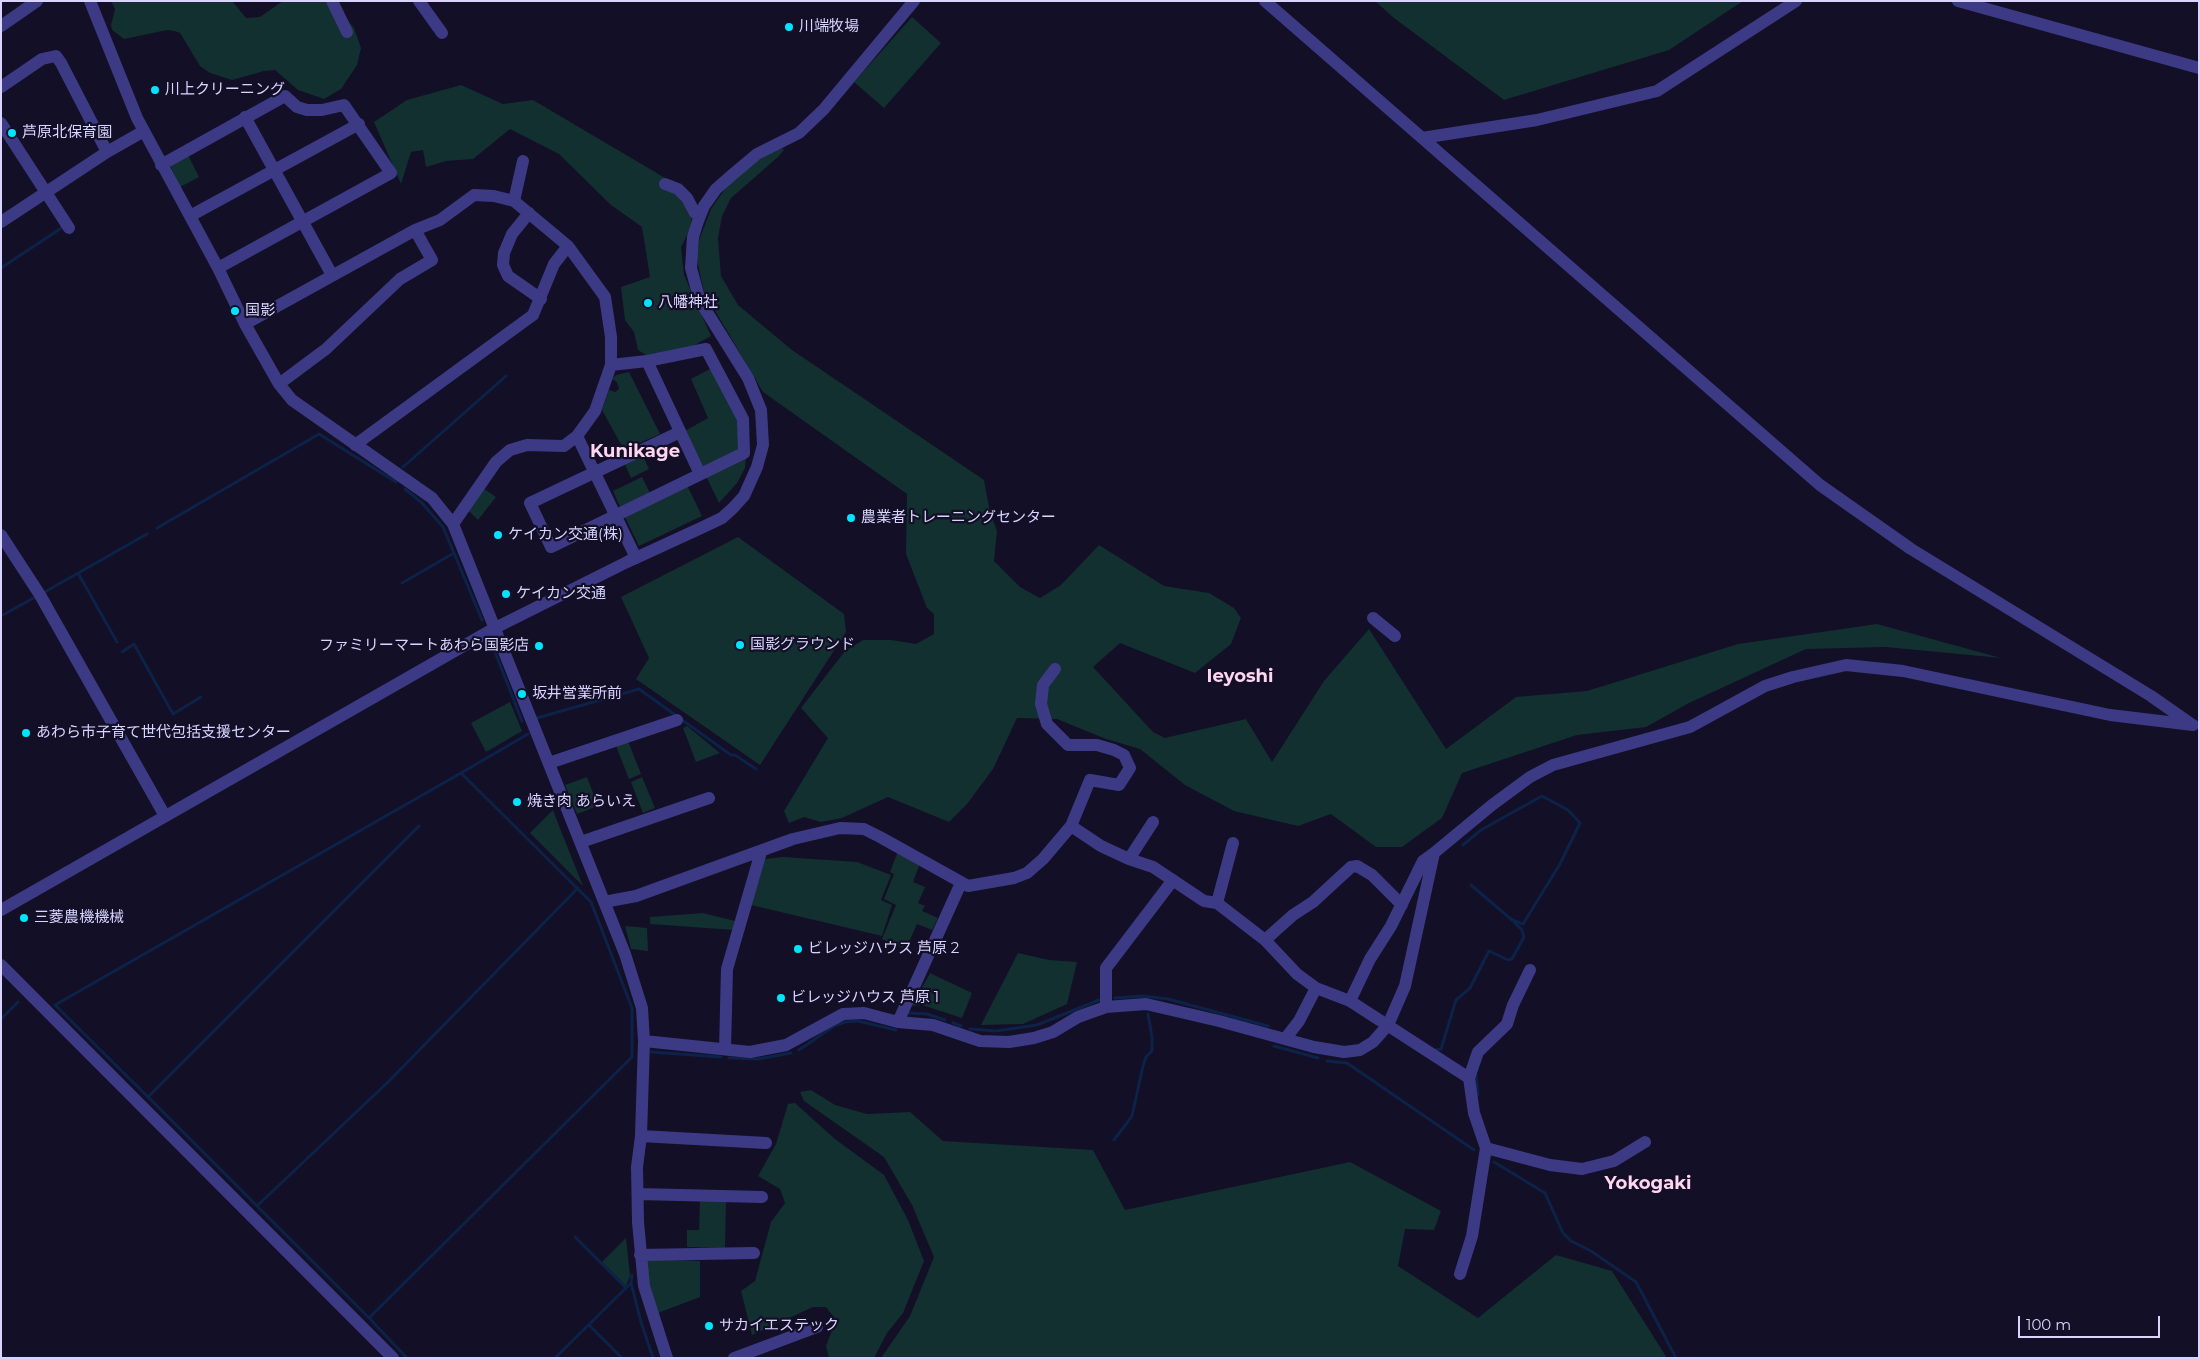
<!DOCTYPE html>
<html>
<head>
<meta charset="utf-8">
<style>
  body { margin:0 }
  #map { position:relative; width:2200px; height:1359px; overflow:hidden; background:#130f26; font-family:Montserrat,sans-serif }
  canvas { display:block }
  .frame { position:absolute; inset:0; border:2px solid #d9d4ff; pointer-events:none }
  .scale { position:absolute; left:2018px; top:1316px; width:142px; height:22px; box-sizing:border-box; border:2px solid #d9d4ff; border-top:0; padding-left:6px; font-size:15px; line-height:18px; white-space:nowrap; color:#d9d4ff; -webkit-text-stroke:4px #130f26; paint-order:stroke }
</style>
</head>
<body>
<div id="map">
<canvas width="2200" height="1359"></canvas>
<div class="frame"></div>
<div class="scale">100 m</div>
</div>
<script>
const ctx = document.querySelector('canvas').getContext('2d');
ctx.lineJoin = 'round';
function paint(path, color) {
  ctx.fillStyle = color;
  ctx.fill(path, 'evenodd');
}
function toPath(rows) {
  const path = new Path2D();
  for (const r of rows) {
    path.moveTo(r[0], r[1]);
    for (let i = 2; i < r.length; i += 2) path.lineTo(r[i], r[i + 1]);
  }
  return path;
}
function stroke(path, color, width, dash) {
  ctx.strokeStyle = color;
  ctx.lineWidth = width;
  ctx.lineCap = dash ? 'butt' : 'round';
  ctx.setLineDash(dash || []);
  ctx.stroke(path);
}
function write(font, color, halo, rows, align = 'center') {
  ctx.font = font + ' Montserrat,"Noto Sans JP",sans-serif';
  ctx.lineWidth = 4.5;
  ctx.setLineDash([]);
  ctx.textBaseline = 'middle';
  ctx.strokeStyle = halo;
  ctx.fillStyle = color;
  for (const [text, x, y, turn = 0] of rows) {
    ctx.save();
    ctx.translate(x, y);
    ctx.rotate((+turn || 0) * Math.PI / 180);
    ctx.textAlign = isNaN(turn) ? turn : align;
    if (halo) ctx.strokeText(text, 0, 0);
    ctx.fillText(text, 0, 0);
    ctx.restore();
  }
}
const green = toPath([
  [111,1,232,1,246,18,260,17,283,1,324,1,346,18,354,28,361,48,357,65,341,89,324,99,298,90,275,70,264,71,232,80,210,73,200,66,180,33,175,31,167,30,124,39,112,30,111,25,115,9],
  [1375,1,1743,1,1669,50,1504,100,1394,18],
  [912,17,941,43,884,108,854,82],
  [461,85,503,104,533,100,677,185,692,216,690,229,681,247,684,275,711,336,693,346,646,355,638,350,634,332,625,320,621,287,650,277,642,227,611,205,559,154,510,129,473,159,446,161,426,167,423,150,411,152,401,184,374,122,407,100],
  [782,148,784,150,778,157,731,198,722,216,718,238,721,276,738,305,792,350,984,480,990,512,997,531,994,561,1020,587,1040,598,1061,585,1099,545,1164,586,1209,593,1234,608,1241,618,1231,644,1195,673,1120,643,1093,667,1153,732,1165,738,1246,719,1272,762,1324,681,1369,629,1446,749,1516,697,1587,691,1738,644,1877,624,2001,658,1886,647,1806,649,1689,703,1646,727,1577,735,1462,773,1442,818,1402,847,1376,847,1331,814,1298,826,1234,811,1185,785,1140,749,1106,739,1057,719,1017,718,993,769,967,804,949,822,888,797,842,818,821,822,804,817,789,823,784,811,828,738,801,708,845,651,863,640,891,640,916,644,934,634,934,614,927,608,906,554,907,494,763,392,704,292,697,260,699,240,711,209,727,186,765,155],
  [188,155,199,177,180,187,170,165],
  [712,368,739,419,740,449,701,470,683,432,708,418,691,379],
  [629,372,660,434,624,450,602,410,609,390,615,392,619,389,617,382,612,379,616,375],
  [642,454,649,469,631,478,624,462],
  [746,456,745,468,737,483,719,503,706,476],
  [642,477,650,493,620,507,613,491],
  [687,485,702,516,639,546,624,515],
  [483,488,496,497,478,520,469,511],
  [738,537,844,614,846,632,760,765,636,679,649,658,621,597],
  [510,702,522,731,486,752,471,723],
  [687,726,720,753,696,762,683,728],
  [628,741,641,774,629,779,616,746],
  [587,777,598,806,577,814,565,785],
  [642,777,655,808,643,813,631,782],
  [553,810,559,826,583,886,530,833],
  [898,851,921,861,913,882,925,887,918,903,925,906,922,911,938,918,932,930,917,924,906,949,882,939,896,905,884,899,894,874,890,872],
  [783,857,857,862,891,875,881,900,892,905,882,936,751,905,765,859],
  [703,913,735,921,734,930,650,924,650,917],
  [625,926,647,928,648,951,631,949],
  [1018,953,1049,960,1077,962,1067,1004,1023,1024,981,1025],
  [930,973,972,993,962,1018,922,1005,912,1006],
  [811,1090,835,1105,867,1114,910,1112,943,1141,1093,1150,1125,1210,1350,1162,1441,1211,1434,1230,1405,1229,1398,1266,1478,1318,1556,1255,1612,1271,1667,1358,881,1358,910,1316,934,1257,912,1205,884,1157,804,1101,800,1092],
  [795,1103,835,1139,884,1175,908,1220,924,1261,903,1313,887,1333,874,1358,829,1358,826,1346,836,1320,826,1307,813,1307,752,1335,741,1291,755,1281,771,1222,785,1203,780,1189,758,1176,776,1144,788,1104],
  [700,1200,726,1201,725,1248,687,1247,687,1230,699,1230],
  [626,1238,630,1276,626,1286,602,1262],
  [646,1259,700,1261,700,1297,658,1313,648,1280]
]);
const stream = toPath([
  [1,268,63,227],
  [403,467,506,376],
  [405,489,422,503,443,527,482,620],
  [157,528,319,434,396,482],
  [78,573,117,642],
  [402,583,454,553],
  [43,593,147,534],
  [1,616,37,596],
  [493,647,522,721],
  [122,652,134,644,173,714,201,697],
  [537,718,639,689,731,755,735,755,756,769],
  [419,826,148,1097,369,1318,632,1057,632,1008,591,902,461,773,528,734],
  [1463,845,1481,830,1542,796,1568,810,1580,823,1560,864,1523,924,1512,920,1471,885],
  [1115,998,1144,996,1168,999,1268,1026],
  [908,1013,927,1014,945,1020],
  [1,1019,18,1002],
  [953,1023,961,1026],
  [970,1029,996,1031,1037,1025,1099,1000],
  [1274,1046,1318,1058],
  [799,1050,834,1026,845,1022,858,1021,896,1030],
  [1436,1050,1441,1049,1456,1000,1470,988,1489,951,1508,960,1512,959,1524,937,1522,930,1514,922],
  [651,1052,721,1057],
  [729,1058,758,1059,791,1053],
  [1327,1061,1347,1063,1474,1150],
  [1476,1075,1478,1095],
  [148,1097,55,1005,461,773],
  [1114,1140,1132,1116,1143,1066,1146,1057,1152,1051,1152,1037,1148,1014],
  [1494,1162,1545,1193,1563,1233,1571,1241,1591,1251,1636,1282,1676,1358],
  [257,1206,388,1082,578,888],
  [575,1237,626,1288],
  [631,1283,641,1322,653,1358],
  [369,1318,407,1358],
  [589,1325,622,1358],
  [555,1358,631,1283,632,1275]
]);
const minor = toPath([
  [90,1,137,118,218,268,245,324,279,384,292,400,432,498,453,524,625,954,642,1008,644,1041,641,1136,637,1167,638,1222,644,1286,667,1358],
  [332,1,347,32],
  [419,1,442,33],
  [1265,1,1820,485,1911,549,2151,696,2191,724],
  [1958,1,2199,68],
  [1,26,37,1],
  [1,87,42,59,56,56,61,63,107,152],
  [245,117,332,275],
  [1,123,69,228],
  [1422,138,1537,120,1657,91,1796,1],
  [161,165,285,96,297,107,307,110,322,110,344,105,391,173,218,268],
  [665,184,678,189,687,198,695,213],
  [514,201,523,161],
  [529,213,512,234,504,253,503,265,508,276,541,299],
  [190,216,359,124],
  [1,222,107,152,144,131],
  [245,324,415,230,440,220,474,195,494,196,514,201,568,246,605,297,611,337,611,365,595,411,577,436,564,446,527,445,510,450,496,462,453,524],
  [647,361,700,474],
  [611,365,647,361,706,349,743,419,744,453,551,547,530,503,680,432],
  [279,384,326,349,400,279,432,260,415,230],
  [577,436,636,558],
  [355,445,533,315,554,264,568,246],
  [1,535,40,595,165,816],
  [1373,618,1395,636],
  [549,763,677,720],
  [1071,826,1101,846,1129,859,1153,867,1204,901,1217,903,1265,940,1297,974,1316,988,1350,1001,1469,1078,1474,1113,1486,1148,1472,1236,1460,1274],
  [581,842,709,798],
  [1129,859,1153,822],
  [604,902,636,896,793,839,840,828,864,829,880,837,968,886,1014,878,1027,873,1043,859,1071,826,1090,780,1119,785,1130,768,1124,755,1114,750,1097,745,1068,745,1047,724,1041,704,1043,685,1055,669],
  [1217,903,1233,843],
  [1,910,495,628,627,562,701,528,722,518,733,508,744,496,757,467,763,445,761,410,748,378,700,301,691,268,693,237,698,221,704,206,716,189,732,175,757,154,799,133,824,109,914,1],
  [1265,940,1293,915,1313,902,1351,867,1357,866,1372,875,1402,905],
  [1,965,393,1358],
  [1350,1001,1370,959,1391,926,1423,861,1434,853],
  [1106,1007,1106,968,1173,880],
  [898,1022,961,883],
  [1285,1039,1299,1021,1316,988],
  [644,1041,750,1052,786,1045,843,1014,864,1013,898,1022,933,1025,980,1041,1009,1042,1034,1038,1053,1032,1078,1017,1106,1007,1146,1004,1219,1021,1314,1047,1344,1052,1360,1050,1373,1042,1388,1025,1405,986,1434,853,1492,805,1530,777,1553,765,1690,727,1765,686,1793,677,1846,665,1903,671,2110,715,2193,725],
  [725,1049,727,969,761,852],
  [1469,1078,1478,1052,1507,1024,1513,1005,1530,970],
  [641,1136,766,1143],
  [1486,1148,1550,1165,1582,1169,1614,1161,1645,1142],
  [638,1194,762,1197],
  [640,1255,754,1253],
  [734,1358,817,1327]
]);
const markers = [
  [789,27,5,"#00e5ff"],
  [155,90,5,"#00e5ff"],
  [12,133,5,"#00e5ff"],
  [648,303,5,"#00e5ff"],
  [235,311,5,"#00e5ff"],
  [851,518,5,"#00e5ff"],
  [498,535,5,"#00e5ff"],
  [506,594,5,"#00e5ff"],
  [740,645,5,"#00e5ff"],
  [539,646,5,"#00e5ff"],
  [522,694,5,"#00e5ff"],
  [26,733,5,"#00e5ff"],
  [517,802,5,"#00e5ff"],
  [24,918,5,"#00e5ff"],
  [798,949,5,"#00e5ff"],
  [781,998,5,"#00e5ff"],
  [709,1326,5,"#00e5ff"]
];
const poiNames = [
  ["川端牧場",799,27],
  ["川上クリーニング",165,90],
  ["芦原北保育園",22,133],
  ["八幡神社",658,303],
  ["国影",245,311],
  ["農業者トレーニングセンター",861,518],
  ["ケイカン交通(株)",508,535],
  ["ケイカン交通",516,594],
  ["国影グラウンド",750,645],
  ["ファミリーマートあわら国影店",529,646,"right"],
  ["坂井営業所前",532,694],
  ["あわら市子育て世代包括支援センター",36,733],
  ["焼き肉 あらいえ",527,802],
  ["三菱農機機械",34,918],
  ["ビレッジハウス 芦原 2",808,949],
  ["ビレッジハウス 芦原 1",791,998],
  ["サカイエステック",719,1326]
];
const quarterNames = [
  ["Kunikage",635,452],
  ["Ieyoshi",1240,677],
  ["Yokogaki",1648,1184]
];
paint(green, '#12302f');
stroke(stream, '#0c2248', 3);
stroke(minor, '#3d3a85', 12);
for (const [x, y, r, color] of markers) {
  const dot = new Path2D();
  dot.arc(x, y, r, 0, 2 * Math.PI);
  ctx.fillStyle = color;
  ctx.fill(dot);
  stroke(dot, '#130f26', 2);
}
write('15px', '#d9d4ff', '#130f26', poiNames, 'left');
write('bold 18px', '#ffd6f0', '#130f26', quarterNames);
</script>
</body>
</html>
